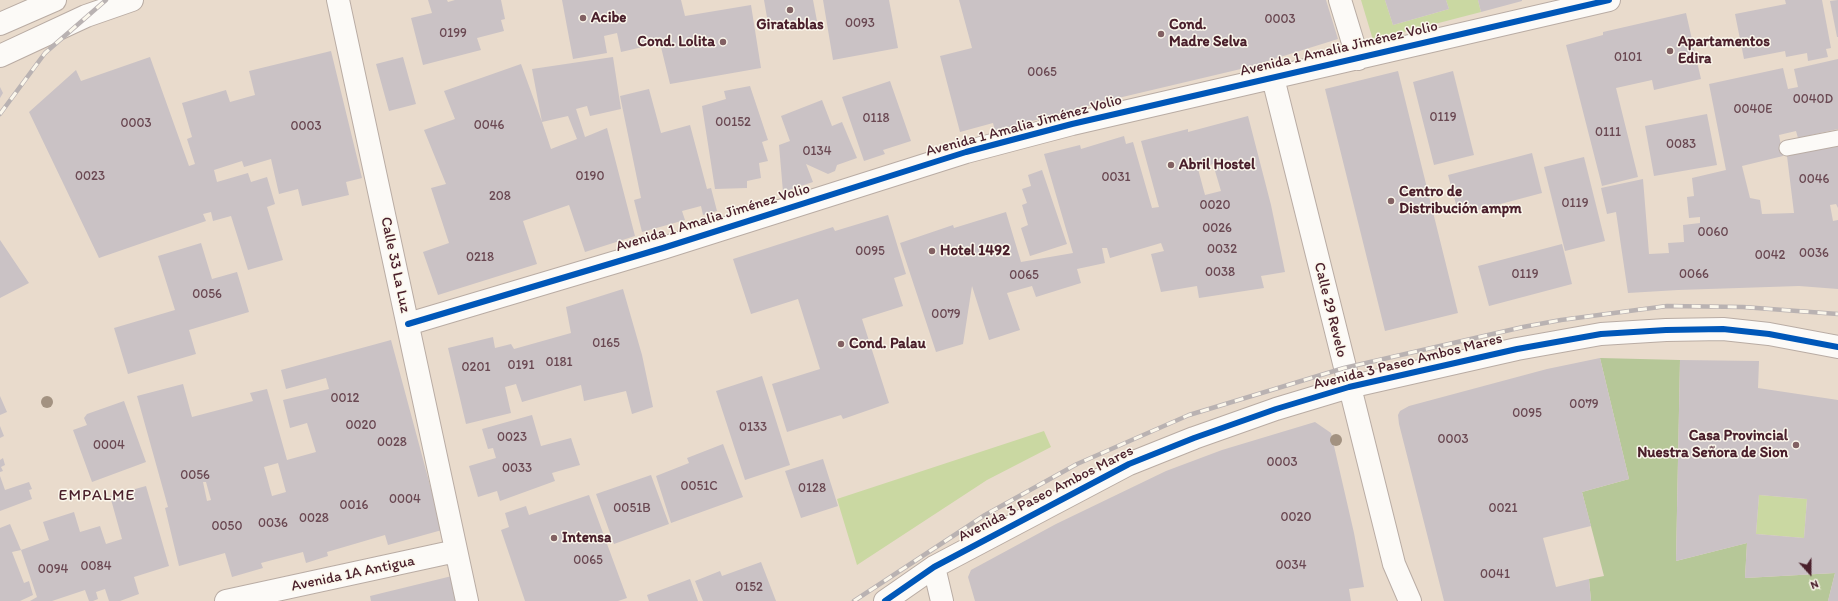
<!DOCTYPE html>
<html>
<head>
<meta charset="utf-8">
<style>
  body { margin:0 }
  #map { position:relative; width:1838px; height:601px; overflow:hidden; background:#e9dbcc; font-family:Itim,sans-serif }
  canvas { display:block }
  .north { position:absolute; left:1790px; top:553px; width:40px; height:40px; -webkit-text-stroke:3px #fbf7ec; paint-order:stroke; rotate:159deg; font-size:11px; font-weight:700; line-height:16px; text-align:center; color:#4a1f2b }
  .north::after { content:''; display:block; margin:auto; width:14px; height:18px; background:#4a1f2b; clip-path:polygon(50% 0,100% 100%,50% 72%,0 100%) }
</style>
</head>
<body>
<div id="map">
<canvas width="1838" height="601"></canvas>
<div class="north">N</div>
</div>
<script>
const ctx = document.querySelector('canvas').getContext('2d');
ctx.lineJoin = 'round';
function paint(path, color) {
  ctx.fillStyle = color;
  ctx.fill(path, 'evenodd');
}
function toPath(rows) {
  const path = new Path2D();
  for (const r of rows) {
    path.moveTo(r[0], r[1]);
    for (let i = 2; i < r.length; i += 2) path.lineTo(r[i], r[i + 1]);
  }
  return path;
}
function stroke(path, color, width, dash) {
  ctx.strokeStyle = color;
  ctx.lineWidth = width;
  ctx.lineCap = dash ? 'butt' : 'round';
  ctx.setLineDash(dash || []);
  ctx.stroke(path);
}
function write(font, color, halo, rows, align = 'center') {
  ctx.font = font + ' Itim,sans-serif';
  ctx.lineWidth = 3;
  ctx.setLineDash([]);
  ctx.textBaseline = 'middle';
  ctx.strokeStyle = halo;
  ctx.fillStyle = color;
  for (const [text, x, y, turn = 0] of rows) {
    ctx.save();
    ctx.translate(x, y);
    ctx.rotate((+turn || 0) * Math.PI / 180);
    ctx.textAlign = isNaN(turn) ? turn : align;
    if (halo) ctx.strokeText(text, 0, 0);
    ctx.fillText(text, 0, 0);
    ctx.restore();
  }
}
const green = toPath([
  [1361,0,1385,0,1393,25,1449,9,1446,0,1478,0,1481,12,1373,40],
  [1044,431,1051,447,987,480,857,565,837,499],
  [1759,495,1807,499,1804,538,1756,534]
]);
const forest = toPath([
  [1600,358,1680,360,1676,561,1747,543,1745,578,1835,573,1828,601,1591,601,1589,579,1604,576,1582,492,1629,479]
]);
const building = toPath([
  [428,0,447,0,448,2,455,0,501,0,505,19,501,20,504,31,477,38,481,50,423,65,411,18,432,13],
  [562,0,681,0,685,16,751,5,761,68,670,84,660,43,621,52,617,33,604,36,607,53,573,59],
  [764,0,813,0,817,21,769,29],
  [823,0,889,0,898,48,833,60],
  [959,0,1326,0,1338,39,1245,68,1114,99,995,131,993,123,960,132,940,56,972,48],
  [1385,0,1446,0,1449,9,1393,25],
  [1478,0,1522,0,1522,1,1481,12],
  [1785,0,1822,0,1831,48,1826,49,1828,57,1808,61,1807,53,1786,57,1785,51,1744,59,1735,14,1786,4],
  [1838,0,1838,37,1837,37,1830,1],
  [1686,13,1701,79,1654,90,1652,80,1616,88,1638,177,1602,186,1566,45,1603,35,1603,32],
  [331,51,362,178,346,182,349,195,302,206,298,189,279,194,271,159,244,167,242,161,214,170,217,182,248,173,251,182,267,177,275,204,267,207,283,260,248,270,231,216,213,221,211,212,203,214,206,221,99,258,29,112,76,70,81,81,150,57,189,166,195,164,187,139,192,137,182,103,226,90,230,102,255,95,249,71],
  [403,57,416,104,389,111,376,64],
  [613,57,621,109,590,116,587,106,576,109,585,137,607,128,635,236,585,252,569,205,523,221,537,264,438,295,423,252,449,243,431,188,446,184,424,130,455,119,444,91,521,64,542,122,532,69],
  [568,116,577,139,551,149,542,122],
  [1838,59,1838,129,1798,138,1796,131,1779,135,1783,156,1742,166,1750,198,1760,200,1762,214,1794,213,1787,156,1838,145,1838,208,1836,204,1830,205,1833,221,1838,220,1838,289,1799,286,1678,290,1628,293,1616,212,1607,214,1601,188,1643,179,1649,254,1669,253,1668,243,1684,242,1683,225,1700,223,1700,217,1689,218,1687,197,1694,196,1692,178,1726,170,1709,84,1783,68,1788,89,1798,87,1794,69],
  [1398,71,1458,313,1385,331,1325,89],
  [1453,71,1474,155,1434,165,1413,82],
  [890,81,911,141,883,150,885,154,864,161,842,97],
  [750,86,768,140,762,142,768,161,759,163,761,178,747,181,747,188,715,189,702,106,726,99,724,91],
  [0,87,3,93,0,98],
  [649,89,661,133,690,125,707,189,711,188,717,211,703,215,701,206,682,211,685,220,642,232,634,200,641,198,620,96],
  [822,100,832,126,842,122,857,158,837,165,835,171,828,174,806,164,813,182,783,192,779,145,790,141,781,116],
  [1707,114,1717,165,1654,176,1645,126],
  [1248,116,1271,205,1285,272,1261,276,1264,288,1199,298,1197,286,1161,292,1151,254,1164,251,1161,243,1110,258,1107,248,1102,248,1105,263,1077,269,1081,283,1036,297,1032,286,1007,293,1020,330,989,340,972,286,963,344,936,352,900,243,953,225,954,228,1006,212,1021,262,1073,253,1044,154,1080,145,1081,149,1124,136,1126,144,1133,142,1152,208,1159,207,1141,141,1188,129,1188,132],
  [1213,164,1221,191,1205,195,1198,169],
  [1532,153,1542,193,1459,215,1448,175],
  [1584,157,1605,241,1565,251,1544,167],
  [1042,170,1067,244,1030,256,1021,228,1028,225,1022,205,1027,203,1022,189,1031,186,1028,175],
  [888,215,906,274,894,278,903,306,862,319,889,403,843,419,841,415,787,432,772,384,820,369,798,299,751,314,733,259,833,227,835,231],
  [0,240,29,283,0,298],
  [201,243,212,279,237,272,249,312,189,330,196,354,128,374,114,328,175,310,158,256],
  [1562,244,1572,284,1489,306,1478,266],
  [623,289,642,355,653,407,632,414,626,391,584,401,581,385,522,402,516,384,505,387,511,413,466,424,448,348,493,337,495,348,511,344,514,349,571,333,566,307],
  [391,340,442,530,388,545,385,535,327,552,328,556,306,563,303,552,261,563,263,568,232,577,225,553,179,566,165,508,168,507,137,396,183,384,192,417,253,401,250,393,267,389,287,460,316,452,307,423,290,428,283,400,329,389,326,378,286,389,281,370],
  [278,463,286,492,272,496,264,467],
  [203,482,206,482,211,500,207,501],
  [1600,358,1629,479,1582,492,1591,526,1543,538,1556,587,1589,579,1591,601,1444,601,1399,424,1398,415,1400,411,1409,406,1547,369],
  [1680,360,1759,361,1758,388,1838,400,1838,601,1828,601,1835,573,1745,578,1747,543,1676,561],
  [1759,495,1807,499,1804,538,1756,534],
  [762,376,790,465,745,480,716,391],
  [0,396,7,412,0,415],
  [124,401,146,462,92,482,73,430,87,425,84,418,87,414],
  [532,415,541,446,571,438,580,465,552,473,555,481,500,501,497,491,478,497,469,466,496,458,493,448,488,449,482,429],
  [1315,422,1331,433,1354,533,1364,587,1349,589,1351,601,975,601,968,577,971,570,1056,524,1166,471,1222,450],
  [0,426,4,436,0,438],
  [723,444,743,497,671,523,656,476,689,463,687,458],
  [3,458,5,465,1,467,3,471,0,472,0,460],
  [823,459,838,506,801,518,785,471],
  [651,475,669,524,614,544,596,494],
  [0,476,5,490,29,482,32,489,29,490,32,499,0,511],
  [146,486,169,566,134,577,139,594,120,601,109,601,105,589,96,592,98,599,93,601,89,601,85,590,52,601,30,601,37,597,21,550,49,540,43,522,74,512,80,532,100,526,106,544,122,539,110,496],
  [589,495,627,598,618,601,525,601,501,530,509,527,505,513,526,506,529,515],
  [10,524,21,550,12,552,24,583,29,581,33,595,20,601,0,601,0,528],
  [761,562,776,601,703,601,695,581,720,571,722,576],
  [452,576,457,601,371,601,370,596],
  [690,579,698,601,649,601,647,595]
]);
const service = toPath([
  [1787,148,1838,138]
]);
const minor = toPath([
  [338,0,467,601],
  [1340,0,1358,59],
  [1273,78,1394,564,1410,601],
  [408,324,663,248,966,152,1072,124,1609,0],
  [934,567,942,601],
  [226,601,456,551],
  [885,601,934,567,1129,464,1194,438,1276,409,1349,387,1517,349,1601,334,1666,330,1723,329,1769,334,1838,347]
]);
const trunk = toPath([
  [0,24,55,0],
  [0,56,86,16,132,0]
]);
const rail = toPath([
  [0,114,45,53,106,0],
  [854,601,985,515,1077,464,1189,415,1344,368,1523,327,1561,320,1667,306,1743,307,1838,314]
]);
const cycleway = toPath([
  [408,324,663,248,966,152,1072,124,1609,0],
  [885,601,934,567,1129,464,1194,438,1276,409,1349,387,1517,349,1601,334,1666,330,1723,329,1769,334,1838,347]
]);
const trees = [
  [47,402],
  [1336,440]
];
const markers = [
  [790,10,4,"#826163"],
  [583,18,4,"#826163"],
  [1161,34,4,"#826163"],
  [723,42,4,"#826163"],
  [1670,51,4,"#826163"],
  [1171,165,4,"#826163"],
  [1391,201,4,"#826163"],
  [932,251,4,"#826163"],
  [841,344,4,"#826163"],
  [1796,445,4,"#826163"],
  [554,538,4,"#826163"]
];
const numberNames = [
  ["0003",1280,20],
  ["0093",860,24],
  ["0199",453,34],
  ["0101",1628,58],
  ["0065",1042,73],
  ["0040D",1813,100],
  ["0040E",1753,110],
  ["0119",1443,118],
  ["0118",876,119],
  ["00152",733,123],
  ["0003",136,124],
  ["0046",489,126],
  ["0003",306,127],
  ["0111",1608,133],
  ["0083",1681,145],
  ["0134",817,152],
  ["0023",90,177],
  ["0190",590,177],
  ["0031",1116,178],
  ["0046",1814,180],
  ["208",500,197],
  ["0119",1575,204],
  ["0020",1215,206],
  ["0026",1217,229],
  ["0060",1713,233],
  ["0032",1222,250],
  ["0095",870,252],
  ["0036",1814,254],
  ["0042",1770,256],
  ["0218",480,258],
  ["0038",1220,273],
  ["0119",1525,275],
  ["0066",1694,275],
  ["0065",1024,276],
  ["0056",207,295],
  ["0079",946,315],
  ["0165",606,344],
  ["0181",559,363],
  ["0191",521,366],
  ["0201",476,368],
  ["0012",345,399],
  ["0079",1584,405],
  ["0095",1527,414],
  ["0020",361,426],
  ["0133",753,428],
  ["0023",512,438],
  ["0003",1453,440],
  ["0028",392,443],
  ["0004",109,446],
  ["0003",1282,463],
  ["0033",517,469],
  ["0056",195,476],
  ["0051C",699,487],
  ["0128",812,489],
  ["0004",405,500],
  ["0016",354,506],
  ["0051B",632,509],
  ["0021",1503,509],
  ["0020",1296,518],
  ["0028",314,519],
  ["0036",273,524],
  ["0050",227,527],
  ["0065",588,561],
  ["0034",1291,566],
  ["0084",96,567],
  ["0094",53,570],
  ["0041",1495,575],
  ["0152",749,588]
];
const poiNames = [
  ["Acibe",591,18],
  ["Giratablas",790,25,"center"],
  ["Cond.",1169,25],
  ["Madre Selva",1169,42],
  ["Cond. Lolita",715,42,"right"],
  ["Apartamentos",1678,42],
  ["Edira",1678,59],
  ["Abril Hostel",1179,165],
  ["Centro de",1399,192],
  ["Distribución ampm",1399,209],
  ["Hotel 1492",940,251],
  ["Cond. Palau",849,344],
  ["Casa Provincial",1788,436,"right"],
  ["Nuestra Señora de Sion",1788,453,"right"],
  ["Intensa",562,538]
];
const streetNames = [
  ["Avenida 1 Amalia Jiménez Volio",1339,49,-13],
  ["Avenida 1 Amalia Jiménez Volio",1024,126,-15],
  ["Avenida 1 Amalia Jiménez Volio",713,218,-17],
  ["Calle 33 La Luz",395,265,78],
  ["Calle 29 Revelo",1330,310,76],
  ["Avenida 3 Paseo Ambos Mares",1408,362,-14],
  ["Avenida 3 Paseo Ambos Mares",1046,494,-27],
  ["Avenida 1A Antigua",353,574,-12]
];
const neighbourhoodNames = [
  ["EMPALME",97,496]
];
paint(green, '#cad8a2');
paint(forest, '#b6c798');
paint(building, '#cac2c5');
stroke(service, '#b9aca4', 17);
stroke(minor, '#b9aca4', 24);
stroke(trunk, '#b9aca4', 24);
stroke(service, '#fcfaf7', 15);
stroke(minor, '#fcfaf7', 22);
stroke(trunk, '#fcfaf7', 22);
stroke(rail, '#b9b2b2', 4.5);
stroke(rail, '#fbf7ec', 3, [9]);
stroke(cycleway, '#0057b8', 6);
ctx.fillStyle = '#a39281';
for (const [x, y] of trees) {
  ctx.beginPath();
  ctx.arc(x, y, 6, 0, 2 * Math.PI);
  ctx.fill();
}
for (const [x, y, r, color] of markers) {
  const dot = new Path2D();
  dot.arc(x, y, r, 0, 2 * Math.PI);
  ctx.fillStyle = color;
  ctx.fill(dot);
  stroke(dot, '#fbf7ec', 1.5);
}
write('13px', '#6a4852', null, numberNames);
write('bold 15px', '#4a1f2b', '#fbf7ec', poiNames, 'left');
write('15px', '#4a1f2b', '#fbf7ec', streetNames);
ctx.letterSpacing = '1px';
write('16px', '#4a1f2b', '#fbf7ec', neighbourhoodNames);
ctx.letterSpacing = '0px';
</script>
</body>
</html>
